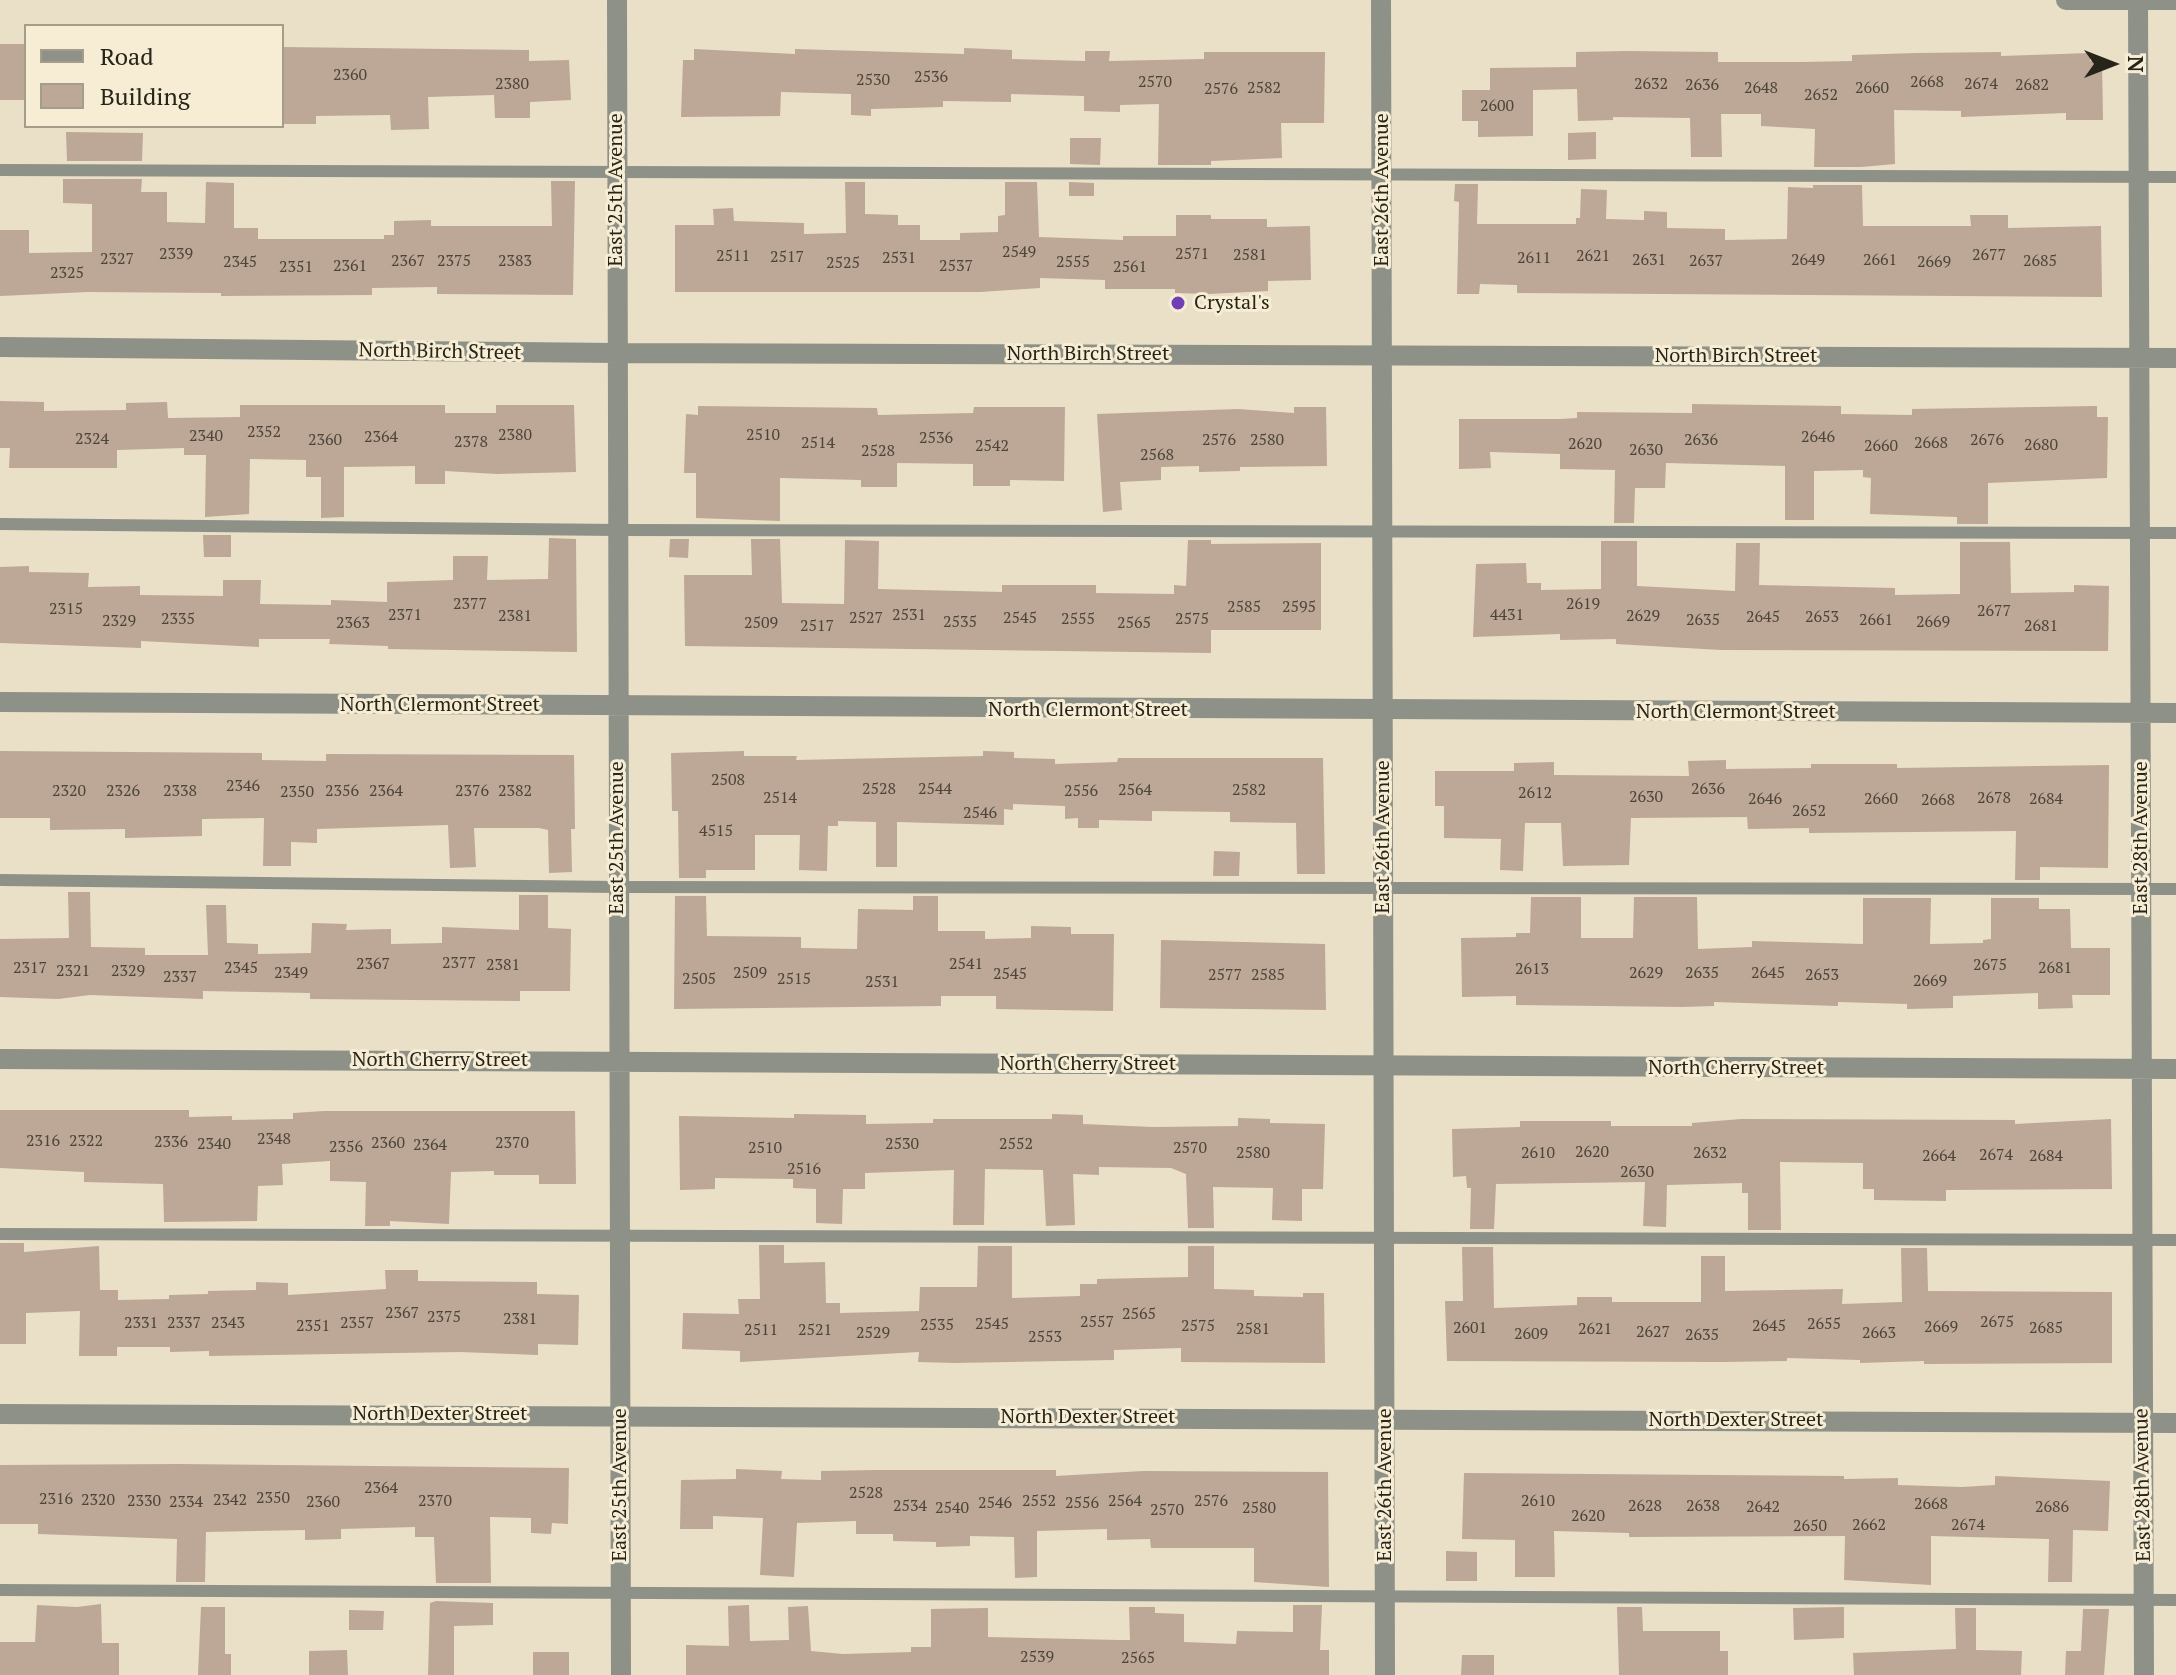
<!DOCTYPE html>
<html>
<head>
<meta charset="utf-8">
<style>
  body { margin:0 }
  #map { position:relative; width:2176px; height:1675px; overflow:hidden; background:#e9e0c7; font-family:"PT Serif",serif }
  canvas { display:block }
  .legend { position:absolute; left:24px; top:24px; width:260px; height:104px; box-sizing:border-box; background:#f6edd4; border:2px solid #a39d8a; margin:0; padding:10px 14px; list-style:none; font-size:24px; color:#27241a }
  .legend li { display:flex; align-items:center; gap:16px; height:40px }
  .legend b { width:40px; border:2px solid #a39d8a }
  .north { position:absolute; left:2072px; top:24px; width:80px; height:80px; -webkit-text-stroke:6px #f6edd4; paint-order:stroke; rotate:90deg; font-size:22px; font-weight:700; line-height:32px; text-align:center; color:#27241a }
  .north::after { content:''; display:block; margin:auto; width:28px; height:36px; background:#27241a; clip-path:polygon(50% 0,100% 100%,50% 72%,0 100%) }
</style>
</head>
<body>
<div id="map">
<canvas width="2176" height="1675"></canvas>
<ul class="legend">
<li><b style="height:10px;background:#8e9187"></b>Road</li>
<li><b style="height:22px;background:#bda796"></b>Building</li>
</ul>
<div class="north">N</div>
</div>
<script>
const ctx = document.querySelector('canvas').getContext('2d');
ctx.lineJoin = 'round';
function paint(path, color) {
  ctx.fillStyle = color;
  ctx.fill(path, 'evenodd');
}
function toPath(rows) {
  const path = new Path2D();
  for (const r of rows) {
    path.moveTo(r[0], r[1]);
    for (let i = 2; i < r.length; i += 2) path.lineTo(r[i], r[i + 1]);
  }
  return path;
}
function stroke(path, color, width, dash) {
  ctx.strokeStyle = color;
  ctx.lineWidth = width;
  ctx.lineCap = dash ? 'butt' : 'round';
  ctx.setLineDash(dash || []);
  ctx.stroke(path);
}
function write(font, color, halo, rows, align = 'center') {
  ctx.font = font + ' "PT Serif",serif';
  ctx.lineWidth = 6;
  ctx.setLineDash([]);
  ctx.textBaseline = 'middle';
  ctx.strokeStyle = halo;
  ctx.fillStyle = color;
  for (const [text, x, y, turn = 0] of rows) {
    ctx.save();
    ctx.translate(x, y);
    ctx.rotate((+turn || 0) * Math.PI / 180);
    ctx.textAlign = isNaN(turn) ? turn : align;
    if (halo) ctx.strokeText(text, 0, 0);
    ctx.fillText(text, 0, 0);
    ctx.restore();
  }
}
const building = toPath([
  [0,44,26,44,26,100,0,100],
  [282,47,529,50,529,61,569,60,571,100,530,102,530,118,495,118,494,95,428,97,429,129,391,130,390,115,316,116,316,124,282,124],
  [964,48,1012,50,1012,59,1085,61,1085,51,1110,51,1109,61,1204,59,1204,52,1325,52,1324,123,1281,123,1282,158,1211,161,1211,165,1158,165,1159,104,1120,105,1120,112,1084,111,1084,96,1011,94,1011,102,943,101,943,107,871,109,871,116,851,115,851,94,781,92,780,116,681,117,683,60,694,60,694,49,795,54,795,49,964,54],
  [1627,51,1718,52,1718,62,1802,62,1852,61,1852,55,1917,53,2001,52,2001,56,2090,53,2090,61,2102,61,2103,120,2066,120,2066,113,1961,117,1961,111,1894,110,1895,164,1861,167,1814,167,1815,129,1761,126,1761,114,1721,114,1722,157,1691,157,1690,118,1613,117,1613,120,1578,121,1577,89,1533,90,1533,136,1478,137,1478,121,1462,121,1462,90,1490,90,1490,68,1576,67,1576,52],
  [66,132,143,133,142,161,67,161],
  [1596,132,1596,159,1568,160,1568,133],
  [1070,138,1101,138,1100,165,1070,164],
  [63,179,142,179,141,192,167,192,167,222,205,223,206,182,234,183,234,228,258,228,258,239,384,239,384,235,394,235,394,221,431,220,431,226,552,226,551,181,575,181,573,295,437,294,437,287,372,288,372,295,221,296,221,293,88,292,0,296,0,230,29,230,29,253,92,252,92,204,63,203],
  [845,182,865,182,865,214,898,215,898,225,920,225,920,240,960,240,960,233,998,232,998,216,1005,215,1005,182,1037,182,1039,237,1123,240,1123,236,1176,236,1176,215,1211,215,1211,219,1267,219,1267,227,1310,226,1311,280,1268,281,1268,291,1209,294,1175,293,1175,289,1105,289,1105,280,1040,278,1040,288,980,292,675,292,675,225,714,225,713,209,733,208,734,221,804,223,804,234,846,233],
  [1069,182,1094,183,1094,196,1069,196],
  [1455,184,1478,184,1477,224,1576,224,1576,218,1580,218,1581,189,1607,190,1606,219,1644,220,1644,211,1667,212,1667,228,1725,229,1725,240,1787,239,1788,187,1813,188,1813,185,1862,185,1863,226,1971,226,1970,215,2008,215,2008,228,2101,226,2102,297,1517,293,1517,285,1480,284,1479,294,1457,294,1459,202,1454,201],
  [0,401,44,402,44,411,126,410,126,403,167,402,168,418,240,417,240,405,445,405,445,413,496,413,496,405,574,405,576,472,497,474,445,471,445,484,415,484,415,466,344,467,344,517,321,518,321,477,306,477,306,460,250,459,249,514,205,517,206,455,184,455,184,448,117,450,117,468,9,468,10,448,0,448],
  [1692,404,1841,406,1841,414,1912,415,1912,409,2097,406,2097,417,2108,417,2107,478,1988,483,1988,524,1957,524,1957,517,1870,514,1871,478,1863,477,1863,470,1814,471,1814,520,1785,520,1785,466,1666,463,1665,488,1635,488,1634,523,1614,523,1615,470,1560,469,1560,454,1490,452,1491,468,1459,469,1459,419,1560,419,1577,418,1577,412,1692,413],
  [698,406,877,408,878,415,973,413,974,407,1065,407,1064,481,1010,480,1010,486,973,486,973,464,897,463,897,487,861,487,861,480,780,478,780,521,696,518,696,473,684,473,686,414,698,415],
  [1294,407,1326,407,1327,466,1240,467,1240,471,1199,472,1199,466,1161,467,1161,480,1120,482,1122,510,1103,512,1097,414,1238,409,1294,413],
  [203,535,231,535,231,557,204,557],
  [549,538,576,539,577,652,388,649,388,646,329,644,330,639,259,639,259,647,141,641,141,648,0,643,0,567,29,566,29,572,89,573,88,587,140,586,140,595,223,596,223,580,261,580,260,604,331,605,331,600,387,602,387,582,453,580,453,556,488,556,487,580,548,579],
  [670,539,689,539,688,558,669,557],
  [751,539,780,539,782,603,844,604,845,540,879,541,878,589,1002,592,1002,585,1096,585,1096,593,1174,594,1174,585,1186,586,1188,540,1211,540,1211,544,1321,543,1321,630,1211,630,1211,653,685,646,684,575,752,575],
  [1601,541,1637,541,1637,586,1735,591,1736,543,1760,543,1759,585,1895,588,1895,595,1960,594,1960,542,2010,542,2011,593,2074,592,2074,585,2109,586,2108,651,1721,650,1616,644,1616,639,1560,640,1560,634,1473,637,1476,564,1526,563,1527,583,1541,583,1541,590,1601,589],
  [0,751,262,753,262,760,326,761,326,754,574,755,575,829,571,829,572,872,549,873,548,830,539,828,474,828,476,867,450,868,448,825,317,829,317,843,291,842,291,866,263,866,264,818,202,819,202,836,125,838,125,829,50,830,50,818,0,818],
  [744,751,744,756,797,756,796,760,983,756,983,751,1014,752,1014,758,1055,759,1055,764,1117,762,1118,758,1323,758,1325,874,1297,874,1296,823,1230,822,1230,812,1152,811,1152,821,1099,820,1099,828,1078,828,1078,818,1065,819,1065,806,1013,804,1013,810,1004,809,1004,825,897,822,897,867,876,867,876,822,838,821,838,826,828,826,827,871,799,870,800,835,755,835,755,870,706,870,706,878,679,878,678,811,672,811,671,753],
  [1726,760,1726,769,1811,768,1811,764,1897,764,1897,768,2109,765,2108,868,2040,867,2040,880,2015,880,2016,831,1809,833,1809,828,1748,829,1747,817,1631,818,1629,865,1563,866,1561,823,1525,823,1523,871,1500,870,1501,839,1444,838,1444,806,1435,806,1435,771,1514,771,1514,763,1554,762,1554,775,1689,776,1688,761],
  [1214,851,1240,852,1239,876,1213,876],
  [68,892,90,892,91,947,145,948,145,955,208,955,206,905,226,905,227,943,258,944,258,954,311,953,312,923,347,924,346,930,391,929,391,944,442,943,442,927,519,930,519,895,548,895,548,928,571,929,570,991,520,991,520,1001,310,999,310,993,203,991,203,999,90,995,58,999,0,997,0,939,69,938],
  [675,896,706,896,707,936,801,937,801,948,857,949,858,909,913,910,913,896,938,896,938,931,985,931,985,939,1031,938,1031,926,1071,927,1071,934,1114,934,1113,1011,996,1009,996,996,941,996,941,1006,674,1009],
  [1531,897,1581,897,1581,938,1633,938,1634,897,1697,897,1698,949,1752,947,1752,941,1863,944,1863,898,1931,898,1930,944,1983,943,1983,940,1991,939,1991,898,2039,898,2039,909,2070,909,2071,948,2110,948,2110,995,2072,995,2073,1008,2038,1009,2038,993,1953,996,1953,1008,1907,1009,1907,1004,1838,1002,1838,1006,1714,1002,1714,1006,1682,1007,1516,1005,1516,996,1462,997,1461,938,1516,937,1516,933,1530,933],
  [1161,940,1325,944,1326,1010,1160,1008],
  [0,1110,189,1110,189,1117,232,1116,232,1120,293,1119,293,1113,324,1111,575,1111,576,1184,539,1184,539,1175,494,1175,494,1171,451,1172,449,1224,390,1221,390,1226,365,1226,366,1182,330,1181,330,1161,282,1164,283,1185,258,1186,257,1221,164,1222,163,1184,84,1182,84,1172,0,1168],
  [794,1114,866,1115,866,1124,933,1123,933,1119,1052,1119,1052,1114,1083,1115,1083,1124,1153,1127,1238,1126,1238,1118,1270,1119,1270,1123,1325,1124,1323,1189,1302,1189,1302,1221,1272,1220,1273,1188,1213,1187,1214,1228,1188,1228,1186,1174,1171,1168,1099,1167,1099,1175,1073,1174,1075,1225,1046,1226,1043,1170,985,1169,984,1225,953,1225,954,1170,865,1173,865,1189,843,1189,842,1224,816,1223,816,1189,793,1188,793,1179,715,1178,715,1189,680,1190,679,1116,794,1118],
  [1741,1119,2015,1120,2015,1124,2111,1119,2112,1189,1946,1190,1946,1201,1874,1200,1874,1189,1863,1189,1863,1163,1780,1162,1781,1230,1748,1230,1748,1193,1742,1193,1742,1183,1667,1185,1666,1227,1643,1226,1645,1182,1496,1184,1494,1229,1470,1229,1471,1188,1467,1188,1466,1176,1453,1177,1452,1129,1520,1127,1520,1121,1611,1121,1611,1126,1692,1126,1692,1123],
  [0,1243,24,1243,24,1252,99,1246,100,1290,118,1290,118,1300,169,1299,169,1295,208,1294,208,1291,256,1290,256,1282,288,1283,288,1295,386,1289,385,1270,418,1270,418,1281,537,1282,537,1294,579,1295,578,1345,538,1344,538,1355,460,1352,209,1356,209,1351,170,1352,170,1347,117,1347,117,1356,79,1356,80,1311,26,1313,26,1344,0,1344],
  [759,1245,784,1245,784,1263,825,1262,826,1303,840,1303,840,1313,919,1311,920,1287,977,1287,978,1246,1012,1246,1012,1298,1080,1296,1080,1284,1097,1284,1097,1279,1188,1277,1188,1246,1214,1246,1214,1289,1254,1290,1254,1296,1303,1297,1303,1293,1324,1293,1325,1363,1181,1362,1181,1348,1114,1350,1114,1360,955,1363,918,1362,919,1352,740,1362,740,1351,682,1349,683,1313,739,1314,738,1299,760,1299],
  [1462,1247,1493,1247,1494,1308,1577,1305,1577,1297,1612,1297,1612,1302,1701,1302,1701,1256,1725,1256,1725,1291,1843,1289,1842,1304,1902,1302,1901,1248,1927,1248,1928,1291,2112,1292,2112,1363,1924,1364,1924,1361,1860,1363,1860,1360,1787,1358,1787,1361,1723,1362,1447,1361,1445,1301,1463,1301],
  [180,1464,569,1468,568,1524,552,1523,551,1534,531,1533,531,1518,490,1517,491,1583,436,1583,434,1537,415,1537,415,1527,341,1529,341,1539,305,1540,305,1530,206,1532,205,1582,176,1582,177,1539,38,1534,38,1524,0,1524,0,1465],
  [736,1469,782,1471,781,1479,821,1480,821,1471,875,1470,1056,1470,1056,1476,1143,1471,1328,1472,1329,1587,1254,1582,1254,1548,1151,1548,1150,1539,1107,1540,1107,1529,1037,1531,1037,1577,1015,1578,1014,1537,970,1536,970,1546,936,1547,936,1542,893,1541,893,1534,856,1534,856,1521,797,1523,794,1577,760,1575,763,1518,713,1516,713,1529,680,1529,681,1480,736,1479],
  [1464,1473,1844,1476,1844,1479,1898,1478,1898,1485,1962,1487,1995,1485,1995,1476,2110,1481,2108,1531,2073,1530,2072,1582,2048,1582,2049,1539,1931,1536,1931,1585,1844,1580,1845,1536,1629,1537,1629,1533,1554,1531,1555,1577,1515,1577,1515,1540,1462,1539],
  [1446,1551,1477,1552,1477,1581,1446,1581],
  [436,1601,493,1603,493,1625,454,1626,454,1675,428,1675,430,1603],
  [101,1604,102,1643,119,1643,119,1675,0,1675,0,1642,35,1642,37,1605,77,1607],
  [749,1605,750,1641,789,1640,788,1607,808,1606,811,1651,843,1654,911,1652,911,1647,931,1647,931,1609,988,1608,988,1637,1118,1640,1130,1640,1129,1607,1155,1607,1155,1613,1184,1614,1184,1642,1236,1644,1237,1631,1293,1632,1293,1605,1322,1605,1320,1650,1329,1650,1329,1675,686,1675,686,1645,729,1646,728,1606],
  [201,1607,225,1607,225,1654,231,1654,231,1675,198,1675],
  [1617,1607,1642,1607,1643,1631,1720,1631,1720,1651,1728,1651,1728,1675,1619,1675],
  [1844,1607,1844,1638,1794,1640,1793,1608],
  [1955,1608,1976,1608,1976,1650,2022,1651,2021,1675,1854,1675,1853,1653,1956,1649],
  [2083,1609,2109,1609,2104,1675,2065,1675,2066,1651,2081,1651],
  [349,1610,384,1611,383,1630,349,1630],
  [347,1650,348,1675,309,1675,309,1651],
  [533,1652,569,1652,569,1675,533,1675],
  [1462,1655,1494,1655,1494,1675,1461,1675]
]);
const service = toPath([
  [0,170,2176,177],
  [0,524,618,530,2176,533],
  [0,880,616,887,2176,889],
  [0,1234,2176,1240],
  [0,1590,2176,1600]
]);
const minor = toPath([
  [617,0,621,1675],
  [2066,0,2176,0],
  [2138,0,2144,1675],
  [0,347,617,353,2176,358],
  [0,702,2176,713],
  [0,1059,2176,1069],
  [0,1414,2176,1423]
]);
const tertiary = toPath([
  [1381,0,1385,1675]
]);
const markers = [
  [1178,303,8,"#703eb5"]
];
const numberNames = [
  ["2360",350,75],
  ["2536",931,77],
  ["2530",873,80],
  ["2570",1155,82],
  ["2668",1927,82],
  ["2380",512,84],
  ["2632",1651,84],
  ["2674",1981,84],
  ["2636",1702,85],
  ["2682",2032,85],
  ["2582",1264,88],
  ["2648",1761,88],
  ["2660",1872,88],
  ["2576",1221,89],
  ["2652",1821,95],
  ["2600",1497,106],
  ["2549",1019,252],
  ["2339",176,254],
  ["2571",1192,254],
  ["2581",1250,255],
  ["2677",1989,255],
  ["2511",733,256],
  ["2621",1593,256],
  ["2517",787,257],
  ["2531",899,258],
  ["2611",1534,258],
  ["2327",117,259],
  ["2631",1649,260],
  ["2649",1808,260],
  ["2661",1880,260],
  ["2367",408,261],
  ["2375",454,261],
  ["2383",515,261],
  ["2637",1706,261],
  ["2685",2040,261],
  ["2345",240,262],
  ["2555",1073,262],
  ["2669",1934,262],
  ["2525",843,263],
  ["2361",350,266],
  ["2537",956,266],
  ["2351",296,267],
  ["2561",1130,267],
  ["2325",67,273],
  ["2352",264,432],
  ["2380",515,435],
  ["2510",763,435],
  ["2340",206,436],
  ["2364",381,437],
  ["2646",1818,437],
  ["2536",936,438],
  ["2324",92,439],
  ["2360",325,440],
  ["2576",1219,440],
  ["2580",1267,440],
  ["2636",1701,440],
  ["2676",1987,440],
  ["2378",471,442],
  ["2514",818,443],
  ["2668",1931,443],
  ["2620",1585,444],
  ["2680",2041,445],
  ["2542",992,446],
  ["2660",1881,446],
  ["2630",1646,450],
  ["2528",878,451],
  ["2568",1157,455],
  ["2377",470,604],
  ["2619",1583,604],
  ["2585",1244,607],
  ["2595",1299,607],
  ["2315",66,609],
  ["2677",1994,611],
  ["2371",405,615],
  ["2531",909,615],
  ["4431",1507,615],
  ["2381",515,616],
  ["2629",1643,616],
  ["2645",1763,617],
  ["2653",1822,617],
  ["2527",866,618],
  ["2545",1020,618],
  ["2335",178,619],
  ["2555",1078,619],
  ["2575",1192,619],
  ["2635",1703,620],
  ["2661",1876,620],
  ["2329",119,621],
  ["2535",960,622],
  ["2669",1933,622],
  ["2363",353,623],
  ["2509",761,623],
  ["2565",1134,623],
  ["2517",817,626],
  ["2681",2041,626],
  ["2508",728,780],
  ["2346",243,786],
  ["2528",879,789],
  ["2544",935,789],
  ["2636",1708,789],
  ["2564",1135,790],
  ["2582",1249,790],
  ["2320",69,791],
  ["2326",123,791],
  ["2338",180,791],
  ["2356",342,791],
  ["2364",386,791],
  ["2376",472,791],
  ["2382",515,791],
  ["2556",1081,791],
  ["2350",297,792],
  ["2612",1535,793],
  ["2630",1646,797],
  ["2514",780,798],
  ["2678",1994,798],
  ["2646",1765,799],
  ["2660",1881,799],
  ["2684",2046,799],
  ["2668",1938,800],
  ["2652",1809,811],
  ["2546",980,813],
  ["4515",716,831],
  ["2377",459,963],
  ["2367",373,964],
  ["2541",966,964],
  ["2381",503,965],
  ["2675",1990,965],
  ["2317",30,968],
  ["2345",241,968],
  ["2681",2055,968],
  ["2613",1532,969],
  ["2321",73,971],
  ["2329",128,971],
  ["2349",291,973],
  ["2509",750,973],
  ["2629",1646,973],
  ["2635",1702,973],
  ["2645",1768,973],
  ["2545",1010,974],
  ["2577",1225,975],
  ["2585",1268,975],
  ["2653",1822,975],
  ["2337",180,977],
  ["2505",699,979],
  ["2515",794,979],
  ["2669",1930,981],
  ["2531",882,982],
  ["2348",274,1139],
  ["2316",43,1141],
  ["2322",86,1141],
  ["2336",171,1142],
  ["2360",388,1143],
  ["2370",512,1143],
  ["2340",214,1144],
  ["2530",902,1144],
  ["2552",1016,1144],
  ["2364",430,1145],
  ["2356",346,1147],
  ["2510",765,1148],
  ["2570",1190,1148],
  ["2620",1592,1152],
  ["2580",1253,1153],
  ["2610",1538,1153],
  ["2632",1710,1153],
  ["2674",1996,1155],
  ["2664",1939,1156],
  ["2684",2046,1156],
  ["2516",804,1169],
  ["2630",1637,1172],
  ["2367",402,1313],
  ["2565",1139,1314],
  ["2375",444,1317],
  ["2381",520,1319],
  ["2557",1097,1322],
  ["2675",1997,1322],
  ["2331",141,1323],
  ["2337",184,1323],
  ["2343",228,1323],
  ["2357",357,1323],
  ["2545",992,1324],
  ["2655",1824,1324],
  ["2535",937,1325],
  ["2351",313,1326],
  ["2575",1198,1326],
  ["2645",1769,1326],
  ["2669",1941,1327],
  ["2601",1470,1328],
  ["2685",2046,1328],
  ["2581",1253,1329],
  ["2621",1595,1329],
  ["2511",761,1330],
  ["2521",815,1330],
  ["2627",1653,1332],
  ["2529",873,1333],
  ["2663",1879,1333],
  ["2609",1531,1334],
  ["2635",1702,1335],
  ["2553",1045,1337],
  ["2364",381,1488],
  ["2528",866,1493],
  ["2350",273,1498],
  ["2316",56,1499],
  ["2320",98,1500],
  ["2342",230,1500],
  ["2330",144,1501],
  ["2370",435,1501],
  ["2552",1039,1501],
  ["2564",1125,1501],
  ["2576",1211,1501],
  ["2610",1538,1501],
  ["2334",186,1502],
  ["2360",323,1502],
  ["2546",995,1503],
  ["2556",1082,1503],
  ["2668",1931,1504],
  ["2534",910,1506],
  ["2628",1645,1506],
  ["2638",1703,1506],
  ["2642",1763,1507],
  ["2686",2052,1507],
  ["2540",952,1508],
  ["2580",1259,1508],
  ["2570",1167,1510],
  ["2620",1588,1516],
  ["2662",1869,1525],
  ["2674",1968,1525],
  ["2650",1810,1526],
  ["2539",1037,1657],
  ["2565",1138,1658]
];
const streetNames = [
  ["East 25th Avenue",616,190,-90],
  ["East 26th Avenue",1382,190,-90],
  ["North Birch Street",440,352,1],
  ["North Birch Street",1088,354],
  ["North Birch Street",1736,356],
  ["North Clermont Street",440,705],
  ["North Clermont Street",1088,710],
  ["North Clermont Street",1736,712],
  ["East 26th Avenue",1383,837,-90],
  ["East 25th Avenue",617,838,-90],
  ["East 28th Avenue",2141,838,-90],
  ["North Cherry Street",440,1060],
  ["North Cherry Street",1088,1064],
  ["North Cherry Street",1736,1068],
  ["North Dexter Street",440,1414],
  ["North Dexter Street",1088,1417],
  ["North Dexter Street",1736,1420],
  ["East 25th Avenue",620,1485,-90],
  ["East 26th Avenue",1385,1485,-90],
  ["East 28th Avenue",2143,1485,-91]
];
const poiNames = [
  ["Crystal's",1194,303]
];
paint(building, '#bda796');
stroke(service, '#8e9187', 12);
stroke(minor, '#8e9187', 20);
stroke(tertiary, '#8e9187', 20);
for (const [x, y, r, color] of markers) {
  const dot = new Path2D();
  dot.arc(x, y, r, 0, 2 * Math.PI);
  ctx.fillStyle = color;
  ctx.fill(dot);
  stroke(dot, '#f6edd4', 3);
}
write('16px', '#4c4539', null, numberNames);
write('20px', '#27241a', '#f6edd4', streetNames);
write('20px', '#27241a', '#f6edd4', poiNames, 'left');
</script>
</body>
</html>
